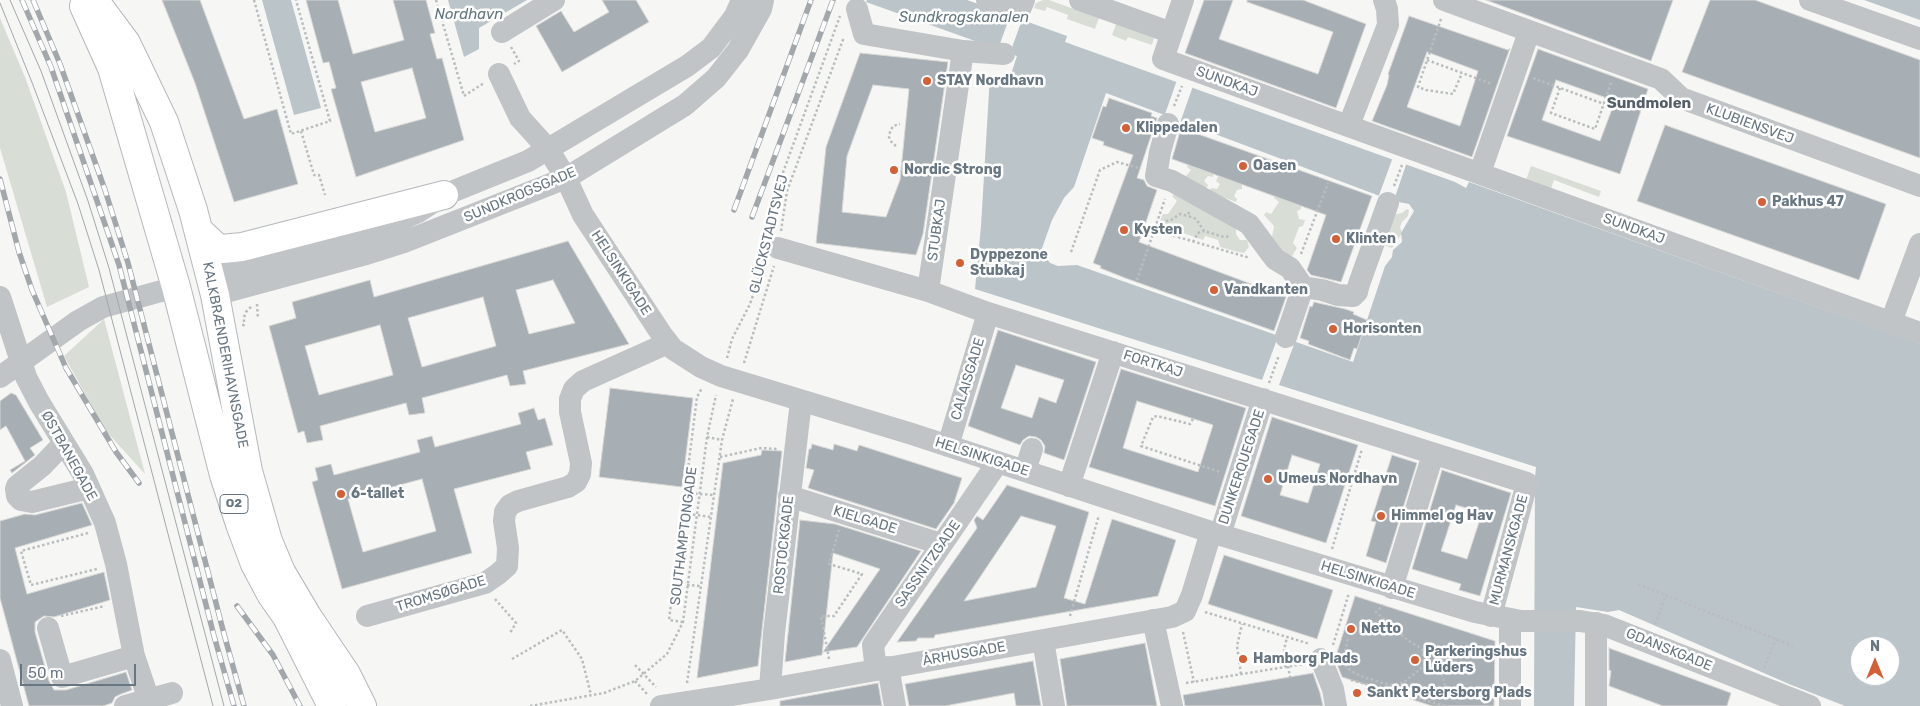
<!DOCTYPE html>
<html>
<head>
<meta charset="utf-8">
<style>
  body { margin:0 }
  #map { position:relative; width:1920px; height:706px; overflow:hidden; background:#f6f7f4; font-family:Rubik,sans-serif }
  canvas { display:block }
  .north { position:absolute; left:1850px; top:636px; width:50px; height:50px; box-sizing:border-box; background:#fff; border:1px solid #c3c8cd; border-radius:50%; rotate:0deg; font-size:14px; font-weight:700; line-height:20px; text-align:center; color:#687682 }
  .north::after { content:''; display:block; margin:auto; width:18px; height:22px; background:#d55f36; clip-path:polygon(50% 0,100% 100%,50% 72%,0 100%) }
  .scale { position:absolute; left:20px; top:664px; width:116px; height:22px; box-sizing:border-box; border:2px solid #687682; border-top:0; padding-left:6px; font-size:15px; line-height:18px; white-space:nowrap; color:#687682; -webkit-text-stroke:4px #fff; paint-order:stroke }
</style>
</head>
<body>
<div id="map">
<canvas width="1920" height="706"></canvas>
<div class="north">N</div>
<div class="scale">50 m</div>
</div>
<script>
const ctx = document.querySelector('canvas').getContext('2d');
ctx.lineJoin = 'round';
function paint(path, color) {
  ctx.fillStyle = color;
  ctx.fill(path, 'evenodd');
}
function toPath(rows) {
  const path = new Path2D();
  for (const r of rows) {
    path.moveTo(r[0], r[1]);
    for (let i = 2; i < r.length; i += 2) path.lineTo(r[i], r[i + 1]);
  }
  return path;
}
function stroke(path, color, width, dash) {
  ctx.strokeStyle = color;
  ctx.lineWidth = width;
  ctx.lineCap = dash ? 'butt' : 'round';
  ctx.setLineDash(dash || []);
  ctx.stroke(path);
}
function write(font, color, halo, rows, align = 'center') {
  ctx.font = font + ' Rubik,sans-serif';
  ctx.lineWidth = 5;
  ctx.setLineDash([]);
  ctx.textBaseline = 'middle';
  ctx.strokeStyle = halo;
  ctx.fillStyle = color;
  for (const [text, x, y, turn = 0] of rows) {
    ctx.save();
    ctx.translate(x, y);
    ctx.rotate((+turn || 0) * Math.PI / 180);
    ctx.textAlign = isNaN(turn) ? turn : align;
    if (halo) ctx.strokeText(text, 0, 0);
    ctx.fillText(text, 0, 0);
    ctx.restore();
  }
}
const green = toPath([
  [1043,0,1049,0,1099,18,1095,29,1067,19,1068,15,1047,7,1045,11,1034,8,1036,3],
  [0,18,25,77,66,192,89,287,47,307,0,148],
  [1116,24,1154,38,1152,45,1128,37,1126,41,1112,35],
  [1189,164,1199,169,1213,173,1213,177,1208,176,1204,181,1208,185,1206,189,1181,174,1186,176,1191,170,1187,167],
  [1531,166,1601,191,1599,197,1554,180,1551,189,1526,180],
  [1219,175,1242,183,1242,189,1237,190,1234,196,1237,199,1236,202,1209,192,1211,188,1217,189,1220,184,1216,181],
  [1177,191,1236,227,1236,234,1240,240,1247,240,1249,247,1244,253,1238,252,1220,247,1218,240,1205,236,1203,240,1183,233,1183,227,1171,223,1168,227,1162,225,1160,221,1163,214,1168,214,1177,201,1172,196],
  [1275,195,1301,205,1301,209,1297,211,1299,219,1305,220,1303,226,1299,227,1293,243,1297,248,1292,256,1283,254,1272,237,1274,226,1264,215,1266,212,1271,214,1279,202,1274,198],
  [1407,209,1409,210,1408,216,1402,222,1400,227,1402,233,1392,248,1386,246,1391,215,1402,213],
  [104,319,145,474,106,431,64,356]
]);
const water = toPath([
  [262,0,291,0,321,108,294,115],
  [448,0,527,0,479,28,479,49,464,57],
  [867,0,967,0,1067,36,1065,42,1455,182,1466,188,1469,182,1920,344,1920,706,1845,706,1789,684,1619,610,1608,612,1576,607,1574,706,1534,706,1535,477,966,295,990,75,1010,77,1017,56,866,2],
  [1106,93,1393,201,1409,204,1414,211,1401,233,1402,242,1393,250,1392,257,1385,266,1353,362,1077,265,1058,266,1050,263,1041,251,1052,220,1064,198,1074,187],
  [1860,646,1890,646,1890,676,1860,676],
  [1864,0,1920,0,1920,20]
]);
const pier = toPath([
  [1010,16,1022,20,1010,53,998,49],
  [988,75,990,75,981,226,975,289,1262,380,1279,334,1296,339,1279,385,1536,467,1535,477,963,295,965,275,960,277,954,275,950,271,948,265,951,258,956,253,963,250,968,251],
  [1177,80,1193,86,1180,123,1164,117],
  [1393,157,1407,162,1393,203,1378,198]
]);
const building = toPath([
  [162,0,200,0,244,119,277,109,298,184,234,202,195,83,162,0],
  [306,0,338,0,353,54,404,40,393,0,426,0,435,33,430,34,437,59,442,58,464,140,356,177,331,89,336,88,329,62,323,63,306,0],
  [412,68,426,118,375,132,361,82,412,68],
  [602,0,636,0,649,22,562,72,536,26,561,11,574,32,609,12,602,0],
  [1204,0,1233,0,1219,39,1318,74,1333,32,1247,2,1247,0,1303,0,1366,24,1336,108,1185,53,1204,0],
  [1486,0,1673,0,1651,61,1486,0],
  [1710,0,1755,0,1920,60,1920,158,1682,72,1710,0],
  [1409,16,1508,50,1510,48,1472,157,1372,121,1387,85,1389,75,1388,74,1409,16],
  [1427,52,1478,71,1460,126,1407,107,1427,52],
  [1538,49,1648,89,1620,174,1507,136,1538,49],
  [1556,80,1615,101,1600,141,1542,120,1556,80],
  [860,53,948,62,923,234,916,255,816,243,826,147,860,53],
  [873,85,909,89,900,180,886,217,842,212,847,156,873,85],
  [1109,98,1152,113,1151,116,1157,118,1137,178,1144,180,1147,186,1157,190,1139,242,1286,297,1274,331,1125,278,1100,268,1101,266,1093,263,1133,155,1103,145,1104,142,1092,138,1103,106,1106,107,1109,98],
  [1665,125,1886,204,1859,280,1637,201,1665,125],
  [1181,128,1372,196,1341,282,1311,275,1307,270,1326,215,1172,159,1181,128],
  [568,241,629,344,523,371,526,384,510,386,507,375,422,398,425,413,409,415,406,403,320,426,323,440,307,443,304,431,298,433,269,326,296,318,292,302,370,280,374,297,568,241],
  [553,280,575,323,529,334,516,290,553,280],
  [483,297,496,346,422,367,408,318,483,297],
  [380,325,393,375,319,395,305,346,380,325],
  [1314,302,1345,309,1354,312,1353,314,1367,320,1357,349,1354,348,1350,360,1308,344,1309,341,1300,338,1310,306,1312,307,1314,302],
  [998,330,1096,362,1064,460,1044,453,1045,446,1041,440,1036,437,1029,436,1023,440,1020,445,968,426,998,330],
  [1016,365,1064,380,1056,403,1039,397,1032,418,1001,408,1016,365],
  [1121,369,1246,408,1215,506,1089,467,1121,369],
  [1137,401,1213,425,1198,472,1123,448,1137,401],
  [610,388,693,398,682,487,599,477,610,388],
  [11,393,16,395,43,440,30,448,35,455,12,473,10,470,25,461,6,426,0,430,0,401,11,393],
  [534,408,538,420,545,418,553,445,526,452,531,469,454,489,472,553,342,589,312,482,318,480,315,468,331,464,334,475,420,452,417,440,432,436,435,447,521,424,518,413,534,408],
  [422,479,436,531,363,552,348,499,422,479],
  [1272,417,1358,445,1326,543,1241,516,1272,417],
  [1292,455,1320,464,1308,503,1280,495,1292,455],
  [812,444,833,450,834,444,857,451,859,445,962,478,954,503,936,529,808,488,814,470,806,468,809,449,811,449,812,444],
  [762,450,782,451,758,666,697,678,723,463,761,455,762,450],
  [1392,455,1417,463,1386,563,1366,556,1376,522,1371,521,1392,455],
  [1442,470,1511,493,1480,596,1459,590,1461,584,1412,569,1442,470],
  [1456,505,1482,513,1467,559,1441,551,1456,505],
  [1007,485,1089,512,1064,598,1085,604,1112,519,1176,540,1158,596,935,635,934,638,918,638,916,641,897,642,977,528,974,520,977,516,983,520,1007,485],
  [1021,516,1056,526,1036,587,964,601,1021,516],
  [82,503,92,525,15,548,27,594,104,572,110,600,54,617,44,616,35,622,35,632,49,681,54,690,66,690,126,672,132,690,121,694,115,697,112,703,103,706,29,706,0,598,0,521,25,514,35,515,82,503],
  [800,520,835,524,921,551,857,647,823,652,880,569,833,553,822,655,785,662,800,520],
  [1224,555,1333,590,1317,639,1208,604,1224,555],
  [1355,596,1495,641,1494,706,1432,706,1342,677,1335,659,1355,596],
  [1145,643,1157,706,1067,706,1060,659,1145,643],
  [1609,648,1731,693,1727,706,1663,706,1609,686,1611,671,1609,670,1609,648],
  [1033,661,1041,706,1016,706,1014,693,945,706,909,706,905,684,1033,661],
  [1313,673,1320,693,1323,706,1185,706,1183,695,1313,673],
  [878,683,882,706,780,706,780,701,878,683]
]);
const path = toPath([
  [254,0,291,134,330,121,296,0],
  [436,0,464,96,484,83],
  [1441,19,1418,87,1426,90,1453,94,1462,73],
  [511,47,519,61,514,64],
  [1427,60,1492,84],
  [1533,78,1604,104],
  [1560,88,1551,113,1595,129,1612,80],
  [1174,106,1182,86],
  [301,131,314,175,319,175,325,195],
  [896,146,892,143,889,137,890,132,893,126,900,124],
  [1394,186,1402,165],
  [1189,212,1188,216,1196,219,1204,231,1224,237,1231,236],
  [1156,223,1171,220,1180,214,1188,216],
  [1154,230,1250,258],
  [770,231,773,200,840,16],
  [781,231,787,191,844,37],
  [1193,242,1198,233,1204,231],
  [1071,252,1100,170,1117,162,1139,168],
  [1301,254,1328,183],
  [1137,280,1165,199],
  [257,304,258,319],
  [242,325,244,325,244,317,246,312,252,306],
  [727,358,732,339,750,304,765,261],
  [744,363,774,266],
  [1269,383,1279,355],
  [1193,419,1190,424,1157,416,1153,417,1141,446,1220,472],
  [707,437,722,440],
  [720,457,761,448,777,449],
  [685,493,714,495],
  [683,513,711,517],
  [88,533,21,551,31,585,97,569],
  [1332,549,1362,449],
  [1638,584,1793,646],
  [687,585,701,586],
  [495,599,516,623,510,633],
  [1205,612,1310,644],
  [61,616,105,606],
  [1070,616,1099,515],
  [683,622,669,620,697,397,702,388],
  [1655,624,1666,595],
  [1183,632,1194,682],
  [1333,645,1349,593],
  [1449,651,1442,662,1441,672,1446,688,1457,697,1466,698,1481,696,1486,706],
  [1422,653,1486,646],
  [512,659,562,630,582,659,591,695],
  [829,659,821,616,834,616,862,574,829,564,839,530],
  [1343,661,1348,638],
  [635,665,656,687],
  [1345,665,1351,671,1361,676,1382,683,1393,685,1404,682,1424,666,1422,649,1409,641,1376,612,1383,605],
  [1288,666,1290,677],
  [1285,667,1284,650,1287,637],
  [1764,668,1776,639],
  [1241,674,1237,646,1242,624],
  [1351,680,1446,706],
  [635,681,648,695],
  [687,683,722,440,733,399],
  [1186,683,1304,664],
  [530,706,604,693,635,681,667,654,683,622,707,437,716,395]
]);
const minor = toPath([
  [987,0,1019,12,1024,0],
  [1080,0,1172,33],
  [1183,0,1163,59,1920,333],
  [1444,0,1661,79,1681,98,1920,186],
  [1810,0,1920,39],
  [857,9,864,34,963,51,1004,54],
  [502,32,554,0],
  [499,74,520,118,548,149,566,178,583,215,662,335,673,349,701,367,721,376,912,434,1211,532,1475,612,1521,621,1580,621,1604,625,1810,706],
  [1168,124,1160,152,1156,176,1172,181,1249,224,1275,259,1290,268,1303,287,1322,290,1338,295,1353,296,1357,292,1359,284,1388,203],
  [1349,125,1388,25,1387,9,1384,0],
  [1480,173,1529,32],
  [778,248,928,291,988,313,1527,483,1491,616],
  [210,275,247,268,374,232,418,212,444,195,528,161,687,66,711,48,735,16,742,0],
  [928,291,963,51],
  [215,295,363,255,404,242,566,178,685,105,716,78,738,50,761,9,763,0],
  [0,297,26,377,39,402,83,474,105,523,116,564,134,656,151,706],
  [1891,322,1920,244],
  [1286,337,1303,287],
  [0,377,78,321,103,307,176,287],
  [63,444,42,466,17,486,16,489,17,496,21,500,32,502,89,488],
  [948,446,988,313],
  [1025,471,1032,449],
  [1069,486,1113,352],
  [789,496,941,544],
  [1220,535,1263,399],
  [1392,588,1433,454],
  [367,616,485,583,498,574,507,566,508,548,504,521,505,512,510,505,518,501,568,487,576,482,580,474,581,463,570,412,570,399,574,389,583,381,668,343],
  [1153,620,1172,706],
  [48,628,62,677,134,656],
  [1043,640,1054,706],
  [1321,659,1333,689,1336,706],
  [0,660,12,706],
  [888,667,895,706],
  [876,670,873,645,998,462],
  [770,689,774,633,801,401],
  [125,706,172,693],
  [661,706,770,689,1172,617,1185,611,1192,595,1211,532],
  [1510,706,1510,619],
  [1596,706,1596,623]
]);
const major = toPath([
  [94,0,126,43,164,122,193,210,215,295,248,471,268,541,281,572,307,616,346,674,362,706],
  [84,6,112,68,176,287,224,475,240,524,255,564,271,594,287,617,332,706],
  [199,231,215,246,222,249,242,247,444,195]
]);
const tram = toPath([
  [10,0,41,71,88,201,109,268,224,706],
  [0,3,33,85,78,204,99,270,213,706]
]);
const rail = toPath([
  [22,0,51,67,119,265,214,636,234,706],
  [33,0,60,64,105,190,128,263,224,634,244,706],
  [0,179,19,252,32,290,66,368,116,452,139,483],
  [734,210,811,0],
  [752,217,833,0],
  [237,606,273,655,300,706]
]);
const markers = [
  [927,81,5,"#d55f36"],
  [1126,128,5,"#d55f36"],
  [1243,166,5,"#d55f36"],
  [894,170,5,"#d55f36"],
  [1762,202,5,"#d55f36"],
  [1124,230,5,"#d55f36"],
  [1336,239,5,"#d55f36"],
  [960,263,5,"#d55f36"],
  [1214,290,5,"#d55f36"],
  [1333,329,5,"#d55f36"],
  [1268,479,5,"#d55f36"],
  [341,494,5,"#d55f36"],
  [1381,516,5,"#d55f36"],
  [1351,629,5,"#d55f36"],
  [1243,659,5,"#d55f36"],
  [1415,660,5,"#d55f36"],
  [1357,693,5,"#d55f36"]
];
const shields = [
  [234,504,28]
];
const shieldNames = [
  ["O2",234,504]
];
const poiNames = [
  ["STAY Nordhavn",937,81],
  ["Klippedalen",1136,128],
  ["Oasen",1253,166],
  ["Nordic Strong",904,170],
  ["Pakhus 47",1772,202],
  ["Kysten",1134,230],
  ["Klinten",1346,239],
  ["Dyppezone",970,255],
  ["Stubkaj",970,271],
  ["Vandkanten",1224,290],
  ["Horisonten",1343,329],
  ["Umeus Nordhavn",1278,479],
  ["6-tallet",351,494],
  ["Himmel og Hav",1391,516],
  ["Netto",1361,629],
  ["Parkeringshus",1425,652],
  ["Lüders",1425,668],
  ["Hamborg Plads",1253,659],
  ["Sankt Petersborg Plads",1367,693]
];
const streetNames = [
  ["SUNDKAJ",1227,82,20],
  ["KLUBIENSVEJ",1750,124,20],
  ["SUNDKROGSGADE",520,195,-23],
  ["SUNDKAJ",1634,229,20],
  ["STUBKAJ",937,230,-82],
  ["GLÜCKSTADTSVEJ",769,234,-76],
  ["HELSINKIGADE",621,273,57],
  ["KALKBRÆNDERIHAVNSGADE",225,355,79],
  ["FORTKAJ",1153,364,18],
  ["CALAISGADE",968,379,-73],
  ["ØSTBANEGADE",69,456,61],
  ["HELSINKIGADE",982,457,18],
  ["DUNKERQUEGADE",1242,467,-72],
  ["KIELGADE",865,520,17],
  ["SOUTHAMPTONGADE",684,536,-83],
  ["ROSTOCKGADE",784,545,-84],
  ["MURMANSKGADE",1509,550,-75],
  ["SASSNITZGADE",928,564,-55],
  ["HELSINKIGADE",1368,580,17],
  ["TROMSØGADE",441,594,-17],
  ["GDANSKGADE",1669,650,22],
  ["ÅRHUSGADE",964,654,-10]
];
const waterNames = [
  ["Nordhavn",469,15],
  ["Sundkrogskanalen",964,18]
];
const neighbourhoodNames = [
  ["Sundmolen",1649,104]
];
paint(green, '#d8ddd5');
paint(water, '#bbc4c9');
paint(pier, '#f6f7f4');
paint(building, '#a8afb4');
stroke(building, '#d8d8d6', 1);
stroke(major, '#b4b8bb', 30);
stroke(path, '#babdbf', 2.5, [2.5, 2.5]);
stroke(minor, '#c0c4c7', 22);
stroke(major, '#fff', 28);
stroke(tram, '#a2a7ac', 1);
stroke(rail, '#a2a7ac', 5.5);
stroke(rail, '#fff', 4, [11]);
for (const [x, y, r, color] of markers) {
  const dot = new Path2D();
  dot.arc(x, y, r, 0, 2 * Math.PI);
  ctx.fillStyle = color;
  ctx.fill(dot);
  stroke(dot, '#fff', 2);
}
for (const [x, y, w] of shields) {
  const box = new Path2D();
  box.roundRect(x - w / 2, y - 9.5, w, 19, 4);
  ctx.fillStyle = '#fff';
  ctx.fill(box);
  stroke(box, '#687682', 1);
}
write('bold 12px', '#687682', null, shieldNames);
write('bold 14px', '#687682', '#fff', poiNames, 'left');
write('14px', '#687682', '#fff', streetNames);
write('italic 15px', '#64777f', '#fff', waterNames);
write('bold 15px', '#555f68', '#fff', neighbourhoodNames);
</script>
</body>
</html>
